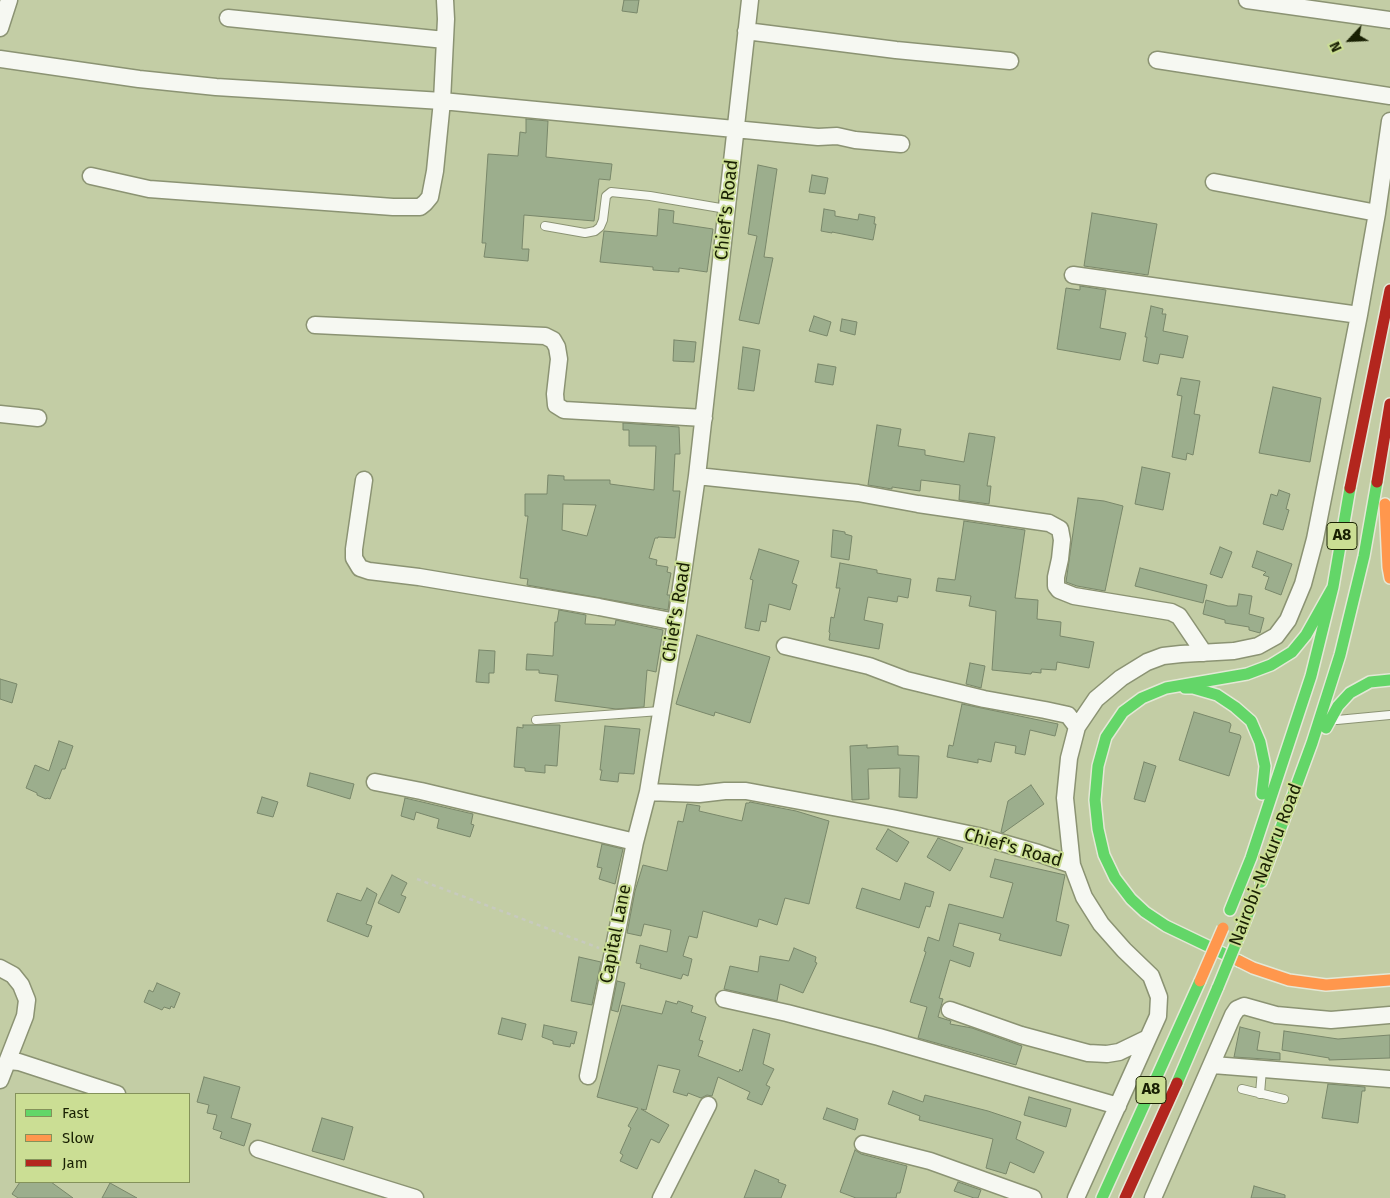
<!DOCTYPE html>
<html>
<head>
<meta charset="utf-8">
<style>
  body { margin:0 }
  #map { position:relative; width:1390px; height:1198px; overflow:hidden; background:#c3cda5; font-family:"Fira Sans",sans-serif }
  canvas { display:block }
  .legend { position:absolute; left:15px; top:1093px; width:175px; height:90px; box-sizing:border-box; background:#cbde94; border:1px solid #84925a; margin:0; padding:6px 9px; list-style:none; font-size:15px; color:#192003 }
  .legend li { display:flex; align-items:center; gap:10px; height:25px }
  .legend b { width:25px; border:1px solid #84925a }
  .north { position:absolute; left:1325px; top:15px; width:50px; height:50px; -webkit-text-stroke:4px #cbde94; paint-order:stroke; rotate:245deg; font-size:14px; font-weight:700; line-height:20px; text-align:center; color:#192003 }
  .north::after { content:''; display:block; margin:auto; width:18px; height:22px; background:#192003; clip-path:polygon(50% 0,100% 100%,50% 72%,0 100%) }
</style>
</head>
<body>
<div id="map">
<canvas width="1390" height="1198"></canvas>
<ul class="legend">
<li><b style="height:6px;background:#63d668"></b>Fast</li>
<li><b style="height:6px;background:#ff974d"></b>Slow</li>
<li><b style="height:6px;background:#b3261e"></b>Jam</li>
</ul>
<div class="north">N</div>
</div>
<script>
const ctx = document.querySelector('canvas').getContext('2d');
ctx.lineJoin = 'round';
function paint(path, color) {
  ctx.fillStyle = color;
  ctx.fill(path, 'evenodd');
}
function toPath(rows) {
  const path = new Path2D();
  for (const r of rows) {
    path.moveTo(r[0], r[1]);
    for (let i = 2; i < r.length; i += 2) path.lineTo(r[i], r[i + 1]);
  }
  return path;
}
function stroke(path, color, width, dash) {
  ctx.strokeStyle = color;
  ctx.lineWidth = width;
  ctx.lineCap = dash ? 'butt' : 'round';
  ctx.setLineDash(dash || []);
  ctx.stroke(path);
}
function write(font, color, halo, rows, align = 'center') {
  ctx.font = font + ' "Fira Sans",sans-serif';
  ctx.lineWidth = 4;
  ctx.setLineDash([]);
  ctx.textBaseline = 'middle';
  ctx.strokeStyle = halo;
  ctx.fillStyle = color;
  for (const [text, x, y, turn = 0] of rows) {
    ctx.save();
    ctx.translate(x, y);
    ctx.rotate((+turn || 0) * Math.PI / 180);
    ctx.textAlign = isNaN(turn) ? turn : align;
    if (halo) ctx.strokeText(text, 0, 0);
    ctx.fillText(text, 0, 0);
    ctx.restore();
  }
}
const building = toPath([
  [624,0,639,0,637,13,622,11,624,0],
  [526,119,548,121,546,157,612,164,610,180,599,179,594,221,524,215,522,249,529,249,528,261,484,257,486,243,482,243,488,154,518,156,520,132,526,133,526,119],
  [758,165,777,169,764,257,773,258,759,324,739,320,757,236,748,234,758,165],
  [812,175,828,178,825,194,809,192,812,175],
  [659,209,674,211,673,223,713,229,707,272,679,268,679,272,653,270,653,267,600,262,604,231,657,236,659,209],
  [824,209,835,211,835,216,858,220,859,214,875,217,874,224,876,224,873,240,832,232,832,233,821,231,824,209],
  [1092,213,1157,224,1148,275,1084,266,1092,213],
  [1080,286,1106,290,1100,328,1126,333,1120,360,1057,349,1066,288,1080,290,1080,286],
  [1151,306,1163,309,1162,314,1166,314,1163,331,1188,336,1183,358,1160,354,1158,364,1143,361,1147,337,1145,337,1151,306],
  [814,316,831,322,827,336,809,331,814,316],
  [842,319,857,322,855,335,840,331,842,319],
  [674,340,696,342,694,362,673,361,674,340],
  [743,347,760,350,754,391,738,389,743,347],
  [818,364,836,367,833,385,815,382,818,364],
  [1181,378,1200,381,1194,414,1200,415,1193,455,1187,453,1186,460,1172,457,1182,396,1177,395,1181,378],
  [1273,387,1321,398,1310,462,1259,453,1273,387],
  [623,423,679,427,680,454,675,454,673,491,680,491,675,538,658,537,658,538,655,538,649,558,657,560,656,565,668,567,667,572,671,573,667,595,670,595,668,610,527,585,528,579,520,578,528,516,525,516,525,494,547,494,548,475,564,476,564,480,610,480,610,484,654,490,656,446,629,446,629,430,623,430,623,423],
  [563,504,596,505,587,536,562,530,563,504],
  [877,425,901,429,898,446,925,450,925,455,964,462,969,433,995,437,987,486,991,486,989,504,959,500,960,485,921,480,920,491,892,487,892,489,868,485,877,425],
  [1142,467,1170,473,1163,510,1135,504,1142,467],
  [1279,490,1290,494,1286,509,1289,510,1283,530,1263,524,1271,494,1277,496,1279,490],
  [1078,498,1104,501,1123,506,1105,591,1077,586,1066,582,1078,498],
  [964,521,1025,530,1015,598,1038,600,1037,619,1061,622,1060,636,1094,642,1089,668,1057,662,1056,670,1041,669,1041,673,1032,672,1031,674,992,670,996,611,969,606,971,596,936,591,938,578,955,580,964,521],
  [833,530,845,532,845,534,852,536,849,560,831,557,833,530],
  [1220,547,1232,552,1222,578,1210,574,1220,547],
  [759,549,799,561,792,583,797,585,790,610,769,604,766,622,761,621,759,631,745,628,753,580,750,579,759,549],
  [1257,551,1292,564,1281,595,1265,589,1269,577,1263,575,1266,572,1252,567,1257,551],
  [840,563,877,570,877,573,911,579,908,598,898,596,897,602,868,597,864,620,883,624,879,649,829,640,830,633,829,632,831,617,834,618,840,588,836,588,840,563],
  [1140,568,1207,585,1203,603,1135,586,1140,568],
  [1239,594,1252,596,1249,614,1264,618,1260,633,1249,630,1249,627,1225,623,1225,620,1203,614,1206,600,1228,606,1237,606,1239,594],
  [559,610,586,615,585,624,615,625,616,620,663,630,656,672,647,670,644,707,616,709,555,701,558,675,539,673,539,670,526,670,527,654,553,656,555,622,557,622,559,610],
  [697,635,770,657,750,723,715,712,714,716,676,704,697,635],
  [479,650,495,651,494,673,489,673,489,683,476,682,479,650],
  [970,663,985,666,981,688,966,684,970,663],
  [0,679,17,684,12,703,0,699,0,679],
  [962,704,1058,724,1055,736,1030,730,1025,755,1015,753,1016,746,995,742,991,762,978,759,978,763,947,757,949,745,953,746,962,704],
  [1194,712,1230,723,1231,725,1229,732,1240,735,1241,737,1229,776,1179,760,1194,712],
  [523,725,560,725,557,766,545,765,545,773,525,771,525,768,514,767,517,727,523,728,523,725],
  [605,726,640,729,634,774,619,773,618,782,600,780,602,770,600,770,605,726],
  [59,741,73,746,65,769,62,769,50,799,47,798,46,799,37,795,37,793,26,788,35,765,49,771,59,741],
  [867,745,867,748,898,746,898,755,919,756,917,798,899,797,900,768,868,769,869,799,852,800,850,746,867,745],
  [1144,762,1156,766,1145,802,1134,799,1144,762],
  [310,773,354,784,350,799,307,786,310,773],
  [1031,785,1044,804,1003,833,1001,832,1008,801,1031,785],
  [262,797,278,802,273,817,257,813,262,797],
  [405,798,473,814,471,824,474,825,470,837,437,828,439,819,416,812,414,820,401,816,405,798],
  [750,802,796,811,829,821,809,904,785,898,777,925,759,919,757,927,703,911,697,938,689,936,683,956,692,959,688,976,683,974,681,979,640,968,641,964,636,963,640,945,667,952,671,930,644,924,641,936,627,933,635,891,643,865,667,871,678,821,683,822,687,804,700,806,699,811,742,821,746,803,749,803,750,802],
  [888,829,909,842,897,862,876,849,888,829],
  [938,838,963,848,950,871,927,857,938,838],
  [602,844,623,849,615,884,599,879,602,868,597,867,602,844],
  [995,859,1065,875,1056,921,1069,925,1061,956,999,940,1001,934,959,923,953,946,974,953,970,967,950,960,939,998,943,999,938,1017,951,1021,950,1024,972,1028,1022,1046,1016,1065,918,1038,927,1007,910,1002,926,952,924,951,928,937,939,941,949,904,1003,918,1013,883,990,877,995,859],
  [392,875,407,883,401,895,406,897,399,913,378,903,392,875],
  [905,883,934,892,930,907,926,906,919,928,856,908,862,888,900,900,905,883],
  [367,888,377,894,366,924,372,926,368,937,327,921,337,893,361,901,367,888],
  [794,948,816,957,815,962,817,963,803,993,780,984,777,1001,724,989,730,966,758,972,760,956,789,961,794,948],
  [579,957,601,962,592,1005,571,1001,579,957],
  [617,981,625,983,618,1012,611,1010,617,981],
  [157,983,180,993,174,1008,171,1006,170,1009,164,1007,162,1010,144,1002,149,990,153,992,157,983],
  [666,1001,677,1004,678,1001,693,1006,691,1012,706,1017,699,1040,703,1041,698,1056,739,1072,740,1069,742,1071,753,1029,770,1034,763,1064,774,1069,766,1085,770,1087,762,1105,747,1099,750,1092,718,1077,712,1096,707,1095,701,1098,688,1093,687,1096,673,1092,680,1070,658,1065,646,1110,641,1109,669,1125,659,1143,651,1139,637,1169,620,1161,623,1155,620,1153,631,1128,628,1126,638,1108,597,1097,622,1005,662,1014,666,1001],
  [502,1018,526,1024,522,1040,498,1034,502,1018],
  [544,1025,577,1032,574,1044,571,1043,570,1047,553,1044,553,1041,542,1037,544,1025],
  [1240,1027,1260,1032,1257,1050,1280,1053,1280,1060,1234,1057,1240,1027],
  [1284,1031,1338,1039,1390,1035,1390,1058,1329,1060,1329,1058,1282,1050,1284,1031],
  [204,1077,240,1087,231,1118,251,1124,244,1146,220,1138,222,1132,213,1129,217,1115,207,1113,209,1105,197,1102,204,1077],
  [1328,1084,1365,1087,1365,1091,1362,1091,1358,1123,1322,1118,1328,1084],
  [893,1091,923,1102,925,1095,988,1111,1021,1122,1016,1139,1044,1152,1034,1173,1010,1162,1006,1174,986,1168,993,1139,919,1120,920,1116,888,1104,893,1091],
  [1029,1097,1071,1109,1066,1127,1024,1115,1029,1097],
  [827,1108,858,1119,855,1130,823,1119,827,1108],
  [322,1118,353,1127,344,1160,312,1151,322,1118],
  [855,1150,861,1154,907,1166,900,1193,897,1193,896,1198,856,1198,840,1192,855,1150],
  [755,1170,779,1180,778,1182,786,1185,781,1198,744,1198,755,1170],
  [20,1182,51,1182,73,1198,18,1198,12,1194,20,1182],
  [958,1182,981,1190,978,1198,974,1198,954,1191,958,1182],
  [110,1183,137,1198,102,1198,110,1183],
  [1254,1186,1285,1195,1285,1198,1251,1198,1254,1186]
]);
const path = toPath([
  [417,879,599,948]
]);
const lane = toPath([
  [545,226,585,233,595,231,600,227,603,220,606,196,611,192,650,196,726,209],
  [536,720,660,711],
  [1337,720,1390,715],
  [1242,1089,1284,1099],
  [1260,1094,1262,1069]
]);
const street = toPath([
  [750,0,697,476,676,622,648,792,699,794,725,791,746,791,892,818,978,836,1038,853,1072,865],
  [1247,0,1390,20],
  [228,18,445,40],
  [0,28,9,0],
  [746,31,896,50,1010,61],
  [0,59,139,79,216,87,442,101,818,137,837,136,855,140,901,144],
  [1157,60,1390,96],
  [91,176,149,189,393,207,420,207,425,203,430,197,435,171,442,101,446,19,445,0],
  [1214,182,1377,213],
  [1073,275,1359,315],
  [315,325,545,336,553,340,557,347,559,359,555,394,556,405,564,410,704,418],
  [0,414,38,418],
  [697,476,858,493,918,504,1049,523,1060,529,1062,540,1060,559,1056,577,1056,586,1059,590,1074,596,1171,612,1179,616,1204,653],
  [364,480,354,549,354,558,360,568,369,571,419,577,599,607,676,622],
  [785,646,869,666,906,680,984,699,1045,710,1068,715,1077,727],
  [375,782,421,791,635,842],
  [0,968,13,975,21,985,27,1000,25,1016,0,1080],
  [724,999,787,1013,879,1037,1118,1106],
  [950,1010,1021,1035,1088,1053,1107,1054,1119,1052,1148,1038],
  [8,1061,19,1062,117,1094],
  [1213,1065,1390,1079],
  [588,1076,635,842,648,792],
  [863,1144,930,1161,1033,1198],
  [258,1149,415,1198],
  [661,1198,708,1105],
  [1076,1198,1158,1016,1159,997,1151,976,1124,950,1101,924,1084,897,1072,865,1065,798,1069,758,1077,727,1096,699,1121,678,1147,662,1163,656,1181,654,1234,651,1258,646,1276,636,1288,620,1303,584,1315,539,1359,315,1377,213,1390,121],
  [1153,1198,1233,1015,1237,1009,1244,1006,1276,1015,1331,1020,1390,1015]
]);
const fast = toPath([
  [1185,688,1193,688,1217,695,1235,707,1251,721,1260,742,1265,766,1262,794],
  [1326,728,1338,706,1350,693,1370,682,1390,680],
  [1261,882,1312,743,1340,655,1364,556,1377,482],
  [1230,910,1251,858,1311,676,1333,587,1350,488],
  [1239,961,1166,926,1145,912,1131,899,1115,878,1104,855,1098,829,1095,800,1098,766,1106,737,1123,712,1142,698,1166,688,1247,674,1271,665,1292,652,1306,635,1333,587],
  [1177,1083,1218,987],
  [1102,1198,1200,981]
]);
const slow = toPath([
  [1385,504,1388,567,1390,578],
  [1239,961,1253,968,1289,980,1326,985,1390,980]
]);
const jam = toPath([
  [1377,482,1390,404],
  [1350,488,1390,290],
  [1125,1198,1177,1083]
]);
const fastBridge = toPath([
  [1218,987,1250,909]
]);
const slowBridge = toPath([
  [1200,981,1223,928]
]);
const shields = [
  [1342,536,30],
  [1151,1090,30]
];
const shieldNames = [
  ["A8",1342,536],
  ["A8",1151,1090]
];
const streetNames = [
  ["Chief's Road",727,210,-84],
  ["Chief's Road",677,612,-81],
  ["Chief's Road",1013,848,16],
  ["Nairobi-Nakuru Road",1266,865,-69],
  ["Capital Lane",616,934,-79]
];
paint(building, '#9cae8d');
stroke(building, '#79876a', 1);
stroke(lane, '#8b9373', 10);
stroke(street, '#8b9373', 19);
stroke(fast, '#e4e8d6', 14);
stroke(slow, '#e4e8d6', 14);
stroke(jam, '#e4e8d6', 14);
stroke(path, '#c7cabe', 2.5, [4, 4]);
stroke(lane, '#f6f8f2', 8);
stroke(street, '#f6f8f2', 16);
stroke(fast, '#63d668', 11);
stroke(slow, '#ff974d', 11);
stroke(jam, '#b3261e', 11);
stroke(fastBridge, '#e4e8d6', 14, []);
stroke(slowBridge, '#e4e8d6', 14, []);
stroke(fastBridge, '#63d668', 11);
stroke(slowBridge, '#ff974d', 11);
for (const [x, y, w] of shields) {
  const box = new Path2D();
  box.roundRect(x - w / 2, y - 13.5, w, 27, 4);
  ctx.fillStyle = '#cbde94';
  ctx.fill(box);
  stroke(box, '#192003', 1);
}
write('bold 16px', '#192003', null, shieldNames);
write('18px', '#192003', '#cbde94', streetNames);
</script>
</body>
</html>
